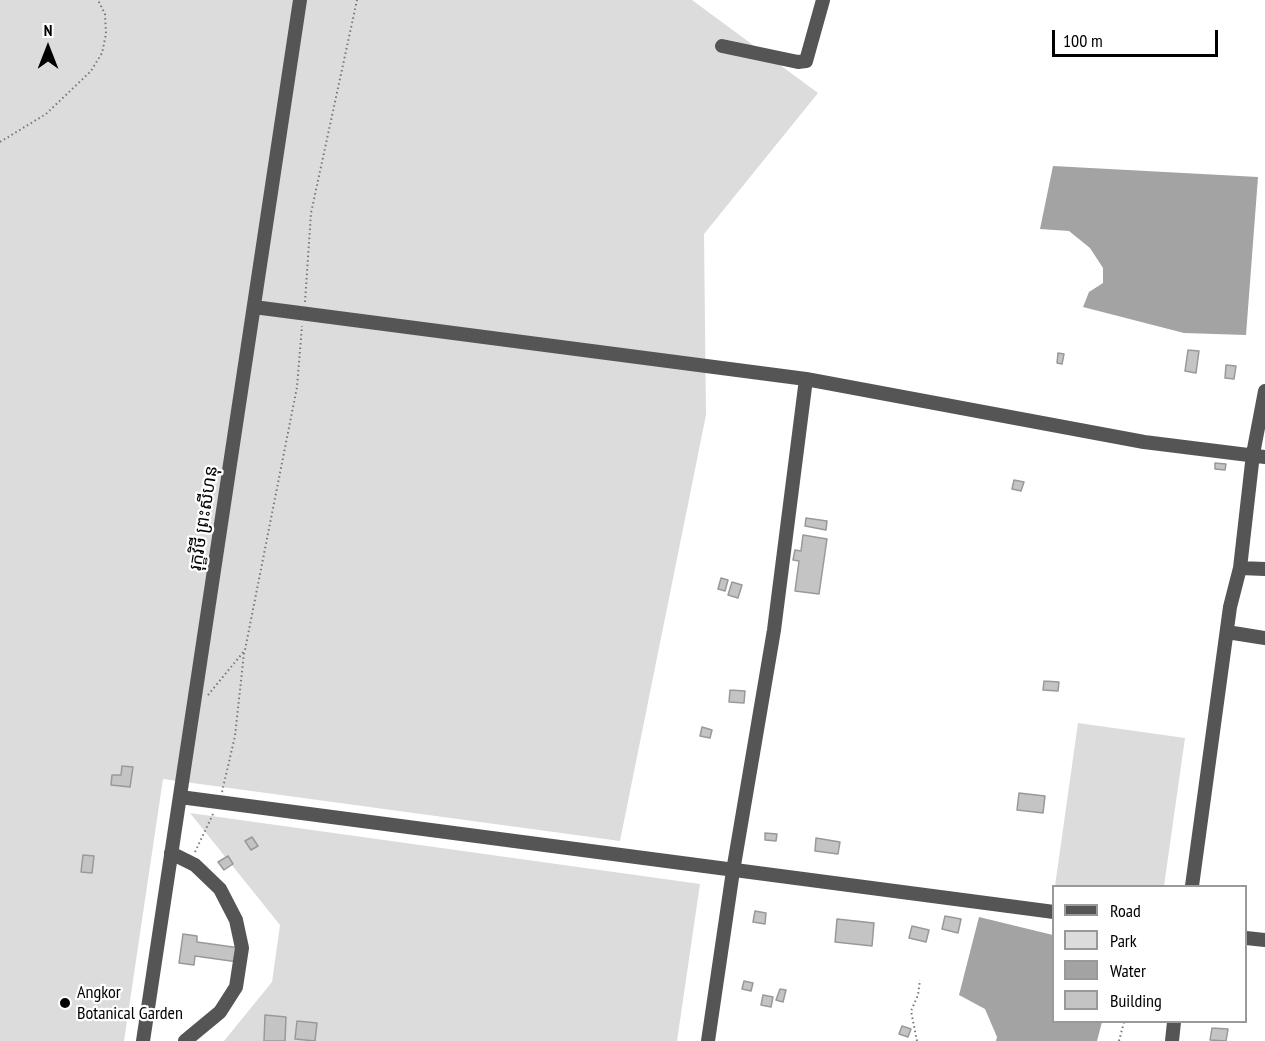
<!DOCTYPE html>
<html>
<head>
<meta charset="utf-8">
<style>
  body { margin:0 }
  #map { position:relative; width:1265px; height:1041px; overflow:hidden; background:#fff; font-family:"PT Sans Narrow",sans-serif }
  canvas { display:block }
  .legend { position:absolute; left:1052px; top:885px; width:195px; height:138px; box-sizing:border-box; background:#fff; border:2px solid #999; margin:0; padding:8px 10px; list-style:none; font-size:18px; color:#000 }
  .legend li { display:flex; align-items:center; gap:12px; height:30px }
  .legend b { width:30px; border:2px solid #999 }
  .north { position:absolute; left:18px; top:18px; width:60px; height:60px; -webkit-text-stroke:4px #fff; paint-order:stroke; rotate:0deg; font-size:16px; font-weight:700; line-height:24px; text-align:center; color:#000 }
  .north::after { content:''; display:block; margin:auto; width:21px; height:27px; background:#000; clip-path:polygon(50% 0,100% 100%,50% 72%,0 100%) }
  .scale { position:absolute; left:1052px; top:30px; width:166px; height:27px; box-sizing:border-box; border:3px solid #000; border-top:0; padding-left:8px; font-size:18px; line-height:21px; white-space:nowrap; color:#000; -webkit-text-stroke:4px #fff; paint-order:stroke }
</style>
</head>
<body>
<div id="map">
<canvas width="1265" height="1041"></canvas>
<ul class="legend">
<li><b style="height:8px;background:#555"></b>Road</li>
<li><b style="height:16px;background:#dcdcdc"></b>Park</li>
<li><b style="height:16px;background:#a3a3a3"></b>Water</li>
<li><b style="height:16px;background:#c4c4c4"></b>Building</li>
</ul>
<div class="north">N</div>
<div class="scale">100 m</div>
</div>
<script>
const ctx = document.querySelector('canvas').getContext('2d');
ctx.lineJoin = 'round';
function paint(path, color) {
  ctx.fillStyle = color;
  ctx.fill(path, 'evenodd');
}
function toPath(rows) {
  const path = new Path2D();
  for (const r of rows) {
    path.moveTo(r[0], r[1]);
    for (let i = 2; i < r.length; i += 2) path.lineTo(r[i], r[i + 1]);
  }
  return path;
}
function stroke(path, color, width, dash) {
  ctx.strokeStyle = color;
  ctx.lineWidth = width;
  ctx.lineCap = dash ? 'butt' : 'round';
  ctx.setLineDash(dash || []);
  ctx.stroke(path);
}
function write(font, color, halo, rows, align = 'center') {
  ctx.font = font + ' "PT Sans Narrow","Noto Sans Khmer",sans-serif';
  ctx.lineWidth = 4.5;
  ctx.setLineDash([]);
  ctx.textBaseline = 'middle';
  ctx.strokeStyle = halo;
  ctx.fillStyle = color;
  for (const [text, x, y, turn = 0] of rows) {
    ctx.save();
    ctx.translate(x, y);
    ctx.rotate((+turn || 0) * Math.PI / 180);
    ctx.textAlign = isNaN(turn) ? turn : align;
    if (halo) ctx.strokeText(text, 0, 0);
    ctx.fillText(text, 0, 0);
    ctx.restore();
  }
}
const green = toPath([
  [0,0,692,0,818,93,704,234,706,415,620,841,163,779,124,1041,0,1041],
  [1078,723,1185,738,1164,886,1055,886],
  [190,813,700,884,677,1041,224,1041,272,982,280,925]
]);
const water = toPath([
  [1053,166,1258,177,1246,335,1184,333,1083,307,1089,292,1103,283,1103,268,1090,248,1069,231,1040,229],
  [979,917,1053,935,1054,1022,1102,1022,1097,1041,996,1041,997,1037,985,1009,959,995]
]);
const building = toPath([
  [1188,350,1199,351,1196,373,1185,371,1188,350],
  [1058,353,1064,354,1062,364,1057,363,1058,353],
  [1226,365,1236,366,1234,379,1225,378,1226,365],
  [1215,463,1226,464,1225,470,1215,469,1215,463],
  [1014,480,1024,482,1021,491,1012,489,1014,480],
  [806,518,827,521,826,530,805,526,806,518],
  [803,535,827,539,819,594,795,591,799,561,793,560,795,550,801,551,803,535],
  [721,578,728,580,725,591,718,589,721,578],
  [732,582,742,585,738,598,728,595,732,582],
  [1044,681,1059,682,1058,691,1043,690,1044,681],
  [730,690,745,691,744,703,729,702,730,690],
  [702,727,712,730,710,738,700,736,702,727],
  [122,766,133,767,130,787,111,785,112,775,121,775,122,766],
  [1019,793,1045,796,1043,813,1017,810,1019,793],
  [765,833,777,834,776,841,765,840,765,833],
  [252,837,258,846,251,850,245,841,252,837],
  [816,838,840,842,838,854,815,851,816,838],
  [83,855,94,856,92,873,81,872,83,855],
  [228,856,233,864,224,870,218,862,228,856],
  [755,911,766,913,765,924,753,922,755,911],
  [945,916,961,919,958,933,942,929,945,916],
  [837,919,874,923,872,946,835,942,837,919],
  [912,926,929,930,926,942,909,938,912,926],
  [183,934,197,936,197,942,240,948,238,962,195,956,194,965,179,963,183,934],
  [744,981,753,983,751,991,742,989,744,981],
  [780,989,786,990,783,1002,776,1000,780,989],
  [763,995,773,997,771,1007,761,1005,763,995],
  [265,1015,286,1017,285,1041,264,1041,265,1015],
  [297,1021,317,1023,315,1041,295,1039,297,1021],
  [902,1026,911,1029,908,1037,899,1034,902,1026],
  [1212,1028,1228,1029,1226,1041,1210,1040,1212,1028]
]);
const path = toPath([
  [0,142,46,114,91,71,102,53,106,34,105,14,98,0],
  [305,302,311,213,357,0],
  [208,695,245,650,297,387,302,326],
  [222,792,235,736,244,653],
  [195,852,213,814],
  [917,1041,911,1011,918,995,920,980],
  [1119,1041,1124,1022]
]);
const minor = toPath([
  [722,46,798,62,806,61,823,0],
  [254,307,806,379,1144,442,1265,457],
  [1240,568,1265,569],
  [1227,632,1265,638],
  [180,797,1054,912],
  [171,853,195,865,220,889,236,920,242,948,236,987,220,1012,185,1041],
  [1192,886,1230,607,1240,568,1253,454,1265,391],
  [1246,938,1265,940],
  [143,1041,300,0],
  [708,1041,733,871,774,630,806,379],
  [1172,1041,1174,1022]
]);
const markers = [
  [65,1003,6,"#000"]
];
const streetNames = [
  ["រុក្ខវិថី ព្រះសីហនុ",204,518,-81]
];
const poiNames = [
  ["Angkor",77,993],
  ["Botanical Garden",77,1014]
];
paint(green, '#dcdcdc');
paint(water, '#a3a3a3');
paint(building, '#c4c4c4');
stroke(building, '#999', 1.5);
stroke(path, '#777', 2, [1.5, 3]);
stroke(minor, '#555', 14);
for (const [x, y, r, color] of markers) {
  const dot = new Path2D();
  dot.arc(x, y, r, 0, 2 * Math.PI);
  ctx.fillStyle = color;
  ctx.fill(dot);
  stroke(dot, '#fff', 2);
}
write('18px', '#000', '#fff', streetNames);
write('18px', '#000', '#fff', poiNames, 'left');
</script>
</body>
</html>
